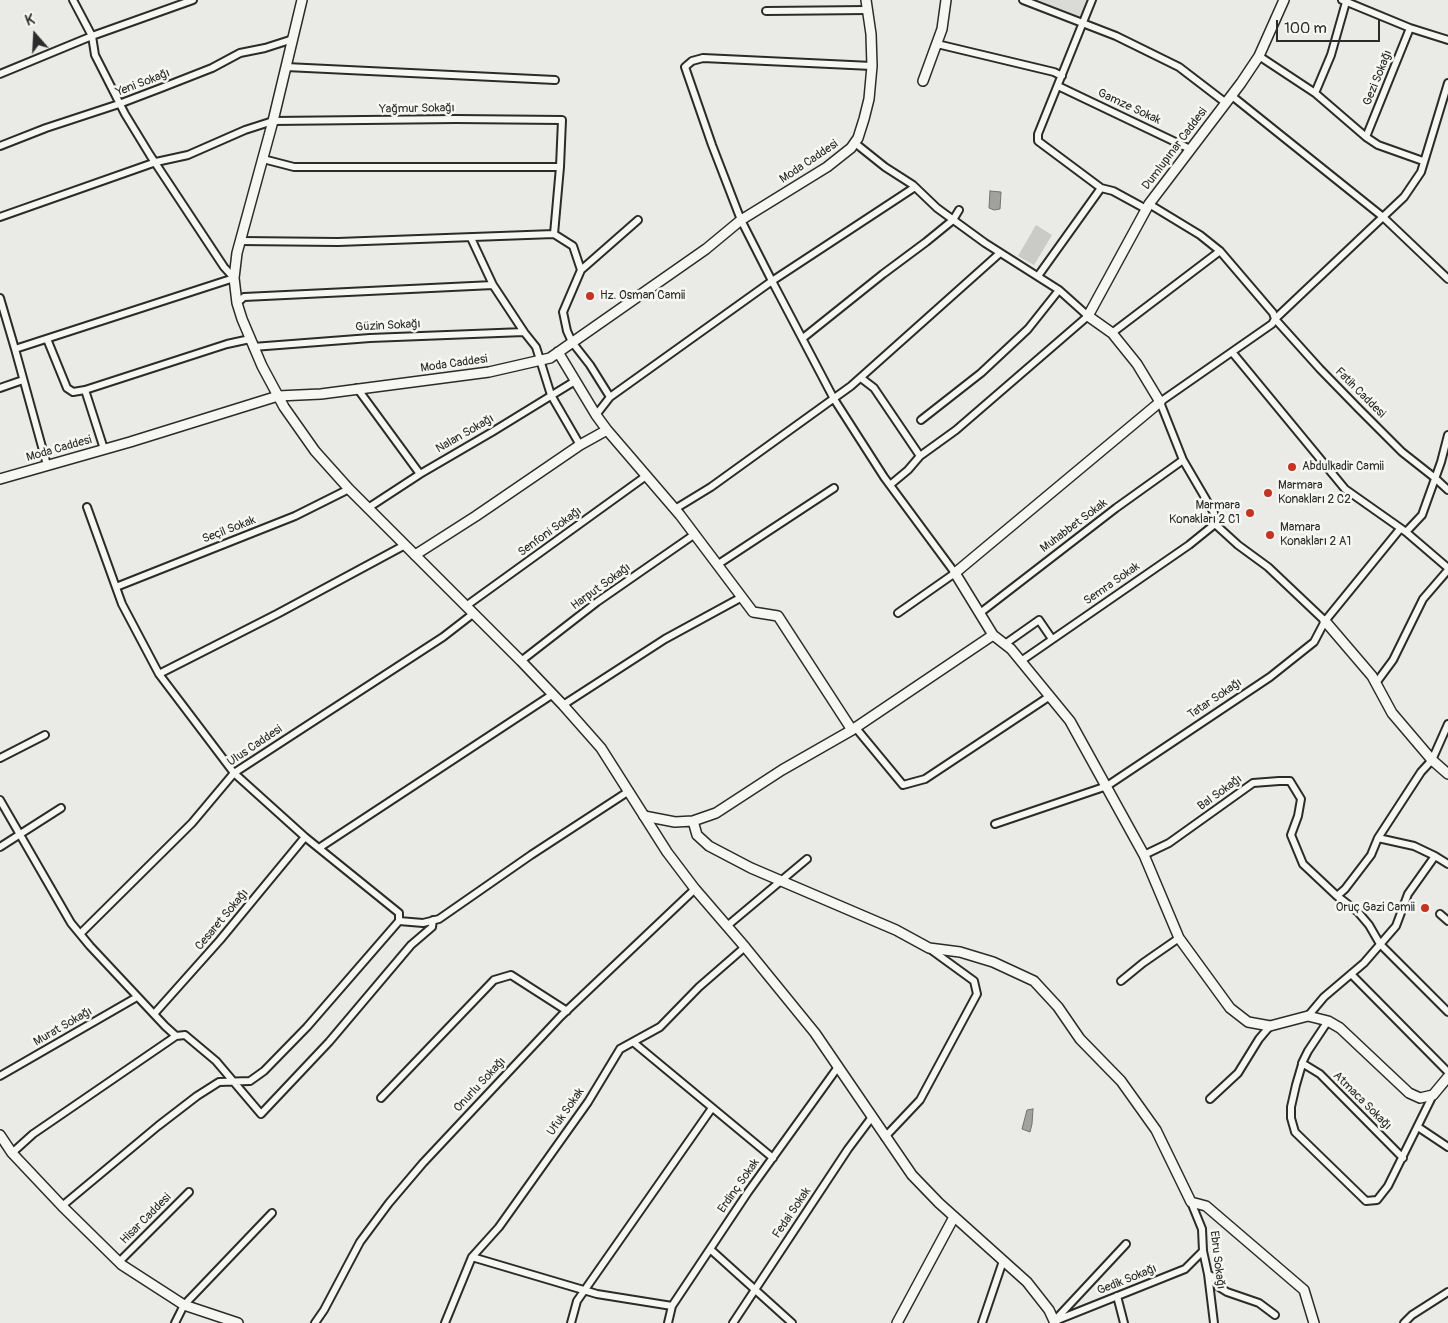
<!DOCTYPE html>
<html>
<head>
<meta charset="utf-8">
<style>
  body { margin:0 }
  #map { position:relative; width:1448px; height:1323px; overflow:hidden; background:#eaeae6; font-family:Pangolin,sans-serif }
  canvas { display:block }
  .north { position:absolute; left:10px; top:10px; width:50px; height:50px; -webkit-text-stroke:4px #f6f6f2; paint-order:stroke; rotate:341deg; font-size:14px; font-weight:700; line-height:20px; text-align:center; color:#2b2b2b }
  .north::after { content:''; display:block; margin:auto; width:18px; height:22px; background:#2b2b2b; clip-path:polygon(50% 0,100% 100%,50% 72%,0 100%) }
  .scale { position:absolute; left:1276px; top:20px; width:104px; height:22px; box-sizing:border-box; border:2px solid #2b2b2b; border-top:0; padding-left:6px; font-size:15px; line-height:18px; white-space:nowrap; color:#2b2b2b; -webkit-text-stroke:4px #f6f6f2; paint-order:stroke }
</style>
</head>
<body>
<div id="map">
<canvas width="1448" height="1323"></canvas>
<div class="north">K</div>
<div class="scale">100 m</div>
</div>
<script>
const ctx = document.querySelector('canvas').getContext('2d');
ctx.lineJoin = 'round';
function paint(path, color) {
  ctx.fillStyle = color;
  ctx.fill(path, 'evenodd');
}
function toPath(rows) {
  const path = new Path2D();
  for (const r of rows) {
    path.moveTo(r[0], r[1]);
    for (let i = 2; i < r.length; i += 2) path.lineTo(r[i], r[i + 1]);
  }
  return path;
}
function stroke(path, color, width, dash) {
  ctx.strokeStyle = color;
  ctx.lineWidth = width;
  ctx.lineCap = dash ? 'butt' : 'round';
  ctx.setLineDash(dash || []);
  ctx.stroke(path);
}
function write(font, color, halo, rows, align = 'center') {
  ctx.font = font + ' Pangolin,sans-serif';
  ctx.lineWidth = 5;
  ctx.setLineDash([]);
  ctx.textBaseline = 'middle';
  ctx.strokeStyle = halo;
  ctx.fillStyle = color;
  for (const [text, x, y, turn = 0] of rows) {
    ctx.save();
    ctx.translate(x, y);
    ctx.rotate((+turn || 0) * Math.PI / 180);
    ctx.textAlign = isNaN(turn) ? turn : align;
    if (halo) ctx.strokeText(text, 0, 0);
    ctx.fillText(text, 0, 0);
    ctx.restore();
  }
}
const built = toPath([
  [1037,0,1088,0,1080,19,1036,3]
]);
const green = toPath([
  [1036,225,1052,235,1034,265,1018,256]
]);
const water = toPath([
  [990,191,1001,192,1000,209,994,210,989,208,990,191],
  [1033,1109,1032,1124,1030,1132,1022,1129,1027,1110,1033,1109]
]);
const minor = toPath([
  [1023,0,1116,36,1179,67,1226,103],
  [1092,0,1038,134,1038,141,1101,188,1113,191,1146,209],
  [1342,0,1410,28,1448,40],
  [766,11,867,10],
  [937,44,1054,72,1062,76],
  [1259,56,1315,93,1366,137,1378,145,1423,161],
  [286,67,555,80],
  [0,74,92,36,193,0],
  [1448,83,1421,172,1404,197,1275,319,1320,369,1359,409,1402,452,1435,478,1448,490],
  [1058,86,1190,149],
  [1315,93,1331,55,1346,2],
  [1232,96,1383,217,1448,279],
  [1366,137,1410,28],
  [855,143,885,167,913,185,937,208,985,243,1059,290,1088,316,956,430,920,456,908,470,890,485],
  [0,146,46,128,119,104,161,88,212,68,240,53,265,48,293,39],
  [1149,204,1200,235,1220,251,1273,313,1275,319,1272,324,1160,402,1183,460,1214,513,1215,524],
  [0,217,156,162,188,155,245,130,273,121,456,119,562,120,560,167],
  [554,234,573,246,581,270],
  [471,238,493,285,524,332,536,347,551,395,580,445],
  [240,241,338,242,554,234,560,167,294,167,263,159],
  [1038,276,1101,188],
  [0,298,15,349],
  [237,303,244,297,493,285],
  [1112,333,1220,251],
  [803,338,883,274,926,242,953,220,959,210],
  [47,339,67,388,73,392,85,390,227,344,250,339],
  [253,347,370,338,524,332],
  [1232,352,1345,489,1406,532,1448,568],
  [861,378,874,388,920,456],
  [0,388,23,380],
  [357,388,420,474],
  [85,390,104,449],
  [610,397,590,365,572,342,567,331,563,312,581,270,638,220],
  [596,415,610,397,772,281,741,220,712,145,685,67,692,61,703,58,872,66],
  [921,420,981,373,1028,329,1059,290],
  [47,465,15,349,234,278,224,267,150,155,125,114,95,55,92,36,73,0],
  [87,507,122,604,159,674,234,773,305,837,399,913,399,921],
  [368,508,420,474,492,432,575,381],
  [675,509,711,487,851,386,1000,253],
  [1215,524,1238,545,1268,567,1325,621],
  [1406,532,1422,515,1441,462,1448,435],
  [717,565,834,488],
  [116,587,295,516,349,489],
  [466,606,646,476],
  [898,613,955,573,884,477,834,399,772,281,915,187],
  [980,613,1116,508,1183,460],
  [1005,644,1039,620,1052,639],
  [521,661,597,602,695,534],
  [1021,661,1189,545,1215,524],
  [159,674,277,614,405,545],
  [1376,683,1393,660,1423,599,1448,570],
  [563,705,665,639,742,597],
  [1448,724,1432,760,1421,772,1378,838,1371,855,1345,889,1337,896,1358,912,1369,925,1380,944,1448,1012],
  [855,727,903,785,925,779,1050,696],
  [0,758,45,735],
  [0,800,71,923,90,946,165,1026,176,1036],
  [995,824,1107,786,1270,677,1314,642,1325,621,1400,529],
  [1378,838,1414,846,1435,856,1448,864],
  [0,847,61,808],
  [319,848,553,694],
  [1144,855,1169,843,1253,783,1279,781,1290,781,1301,799,1298,816,1291,835,1303,864,1337,896],
  [1440,914,1448,921],
  [727,926,807,859],
  [80,934,192,823,234,773,443,637,474,613],
  [1351,974,1448,1072],
  [1121,981,1143,963,1179,938],
  [154,1014,220,940,305,837],
  [1308,1016,1324,997,1364,963,1396,926,1408,894,1435,856],
  [1328,1021,1308,1051,1303,1061,1296,1085,1291,1107,1291,1118,1295,1132,1366,1201,1377,1200,1388,1186,1433,1095],
  [633,1042,773,1158],
  [1302,1063,1320,1074,1403,1158],
  [0,1076,137,997],
  [381,1098,494,980,511,975,567,1011],
  [1210,1099,1238,1073,1259,1039,1270,1026],
  [1418,1127,1448,1147],
  [885,1137,920,1100,977,994,974,981,930,949],
  [12,1153,33,1134,176,1036,185,1035,216,1061,261,1114,329,1042,411,945,432,927,433,920],
  [1191,1202,1202,1229,1203,1251,1208,1274,1214,1323],
  [62,1206,158,1126,197,1096,219,1082,250,1081,264,1071,307,1027,399,921,423,923,439,919,531,855,629,791],
  [710,1249,792,1323],
  [472,1257,597,1294,672,1306],
  [119,1262,189,1192],
  [1208,1274,1214,1278,1219,1287,1227,1292,1259,1303,1275,1315],
  [1117,1296,1124,1323],
  [1057,1318,1126,1244],
  [1055,1321,1185,1269,1203,1251],
  [175,1323,184,1305,272,1213],
  [315,1323,324,1310,360,1242,389,1203,423,1163,561,1016,695,889],
  [445,1323,472,1257,499,1227,588,1102,620,1049,660,1027,699,987,745,947],
  [571,1323,577,1301,712,1108],
  [668,1323,672,1306,748,1192,838,1067],
  [733,1323,848,1149,872,1117],
  [982,1323,1003,1261],
  [1404,1323,1412,1315,1448,1292]
]);
const tertiary = toPath([
  [923,81,942,29,946,0],
  [607,430,680,515,753,612,778,616,852,730],
  [0,479,130,442,278,396,321,394,489,372,550,358,706,249,741,220,827,167,851,148,858,138,864,119,869,99,872,66,871,34,866,0],
  [415,555,476,516,580,445,607,430,596,415,558,352],
  [1325,621,1372,676,1392,713,1432,760,1448,774],
  [993,635,1011,649,1070,721,1144,855,1179,938,1230,1008,1248,1022,1270,1026,1308,1016,1328,1021,1340,1028,1409,1093,1420,1098,1433,1095,1448,1077],
  [644,816,675,822,693,821,716,813,782,770,852,730,993,635,955,573,1160,402,1137,364,1112,333,1088,316,1149,204,1241,83,1259,56,1284,0],
  [693,821,697,835,709,846,751,868,896,930,929,948,960,952,993,962,1034,981,1058,1007,1080,1039,1121,1081,1156,1130,1191,1202,1206,1206,1304,1290,1314,1323],
  [0,1135,12,1153,62,1206,122,1265,184,1305,238,1323],
  [897,1323,954,1217]
]);
const secondary = toPath([
  [302,0,273,121,237,253,234,278,237,303,242,319,262,366,284,407,315,451,349,489,521,661,563,705,601,748,667,852,695,889,745,947,815,1033,912,1175,939,1203,1027,1282,1049,1310,1055,1323]
]);
const markers = [
  [590,296,5,"#c8321e"],
  [1292,467,5,"#c8321e"],
  [1268,493,5,"#c8321e"],
  [1250,513,5,"#c8321e"],
  [1270,535,5,"#c8321e"],
  [1425,908,5,"#c8321e"]
];
const streetNames = [
  ["Gezi Sokağı",1378,78,-68],
  ["Yeni Sokağı",143,83,-21],
  ["Gamze Sokak",1129,107,25],
  ["Yağmur Sokağı",417,109,-1],
  ["Dumlupınar Caddesi",1175,149,-53],
  ["Moda Caddesi",809,162,-34],
  ["Güzin Sokağı",388,326,-3],
  ["Moda Caddesi",454,364,-8],
  ["Fatih Caddesi",1360,393,45],
  ["Nalan Sokağı",465,434,-30],
  ["Moda Caddesi",59,449,-16],
  ["Muhabbet Sokak",1074,526,-37],
  ["Seçil Sokak",229,530,-21],
  ["Senfoni Sokağı",550,532,-36],
  ["Semra Sokak",1112,584,-35],
  ["Harput Sokağı",601,587,-36],
  ["Tatar Sokağı",1215,699,-34],
  ["Ulus Caddesi",255,746,-34],
  ["Bal Sokağı",1220,793,-36],
  ["Cesaret Sokağı",222,920,-50],
  ["Murat Sokağı",63,1027,-30],
  ["Onurlu Sokağı",480,1085,-47],
  ["Atmaca Sokağı",1362,1101,45],
  ["Ufuk Sokak",566,1112,-55],
  ["Erdinç Sokak",739,1186,-55],
  ["Fedai Sokak",792,1213,-56],
  ["Hisar Caddesi",146,1219,-45],
  ["Ebru Sokağı",1217,1260,83],
  ["Gedik Sokağı",1127,1280,-22]
];
const poiNames = [
  ["Hz. Osman Camii",600,296],
  ["Abdulkadir Camii",1302,467],
  ["Marmara",1278,486],
  ["Konakları 2 C2",1278,500],
  ["Marmara",1240,506,"right"],
  ["Konakları 2 C1",1240,520,"right"],
  ["Mamara",1280,528],
  ["Konakları 2 A1",1280,542],
  ["Oruç Gazi Camii",1415,908,"right"]
];
paint(built, '#dadad6');
paint(green, '#cacac7');
paint(water, '#a1a19e');
stroke(water, '#727270', 1);
stroke(minor, '#2b2b2b', 10);
stroke(tertiary, '#2b2b2b', 12);
stroke(secondary, '#2b2b2b', 12);
stroke(minor, '#f6f6f2', 6);
stroke(tertiary, '#f6f6f2', 9);
stroke(secondary, '#f6f6f2', 9);
for (const [x, y, r, color] of markers) {
  const dot = new Path2D();
  dot.arc(x, y, r, 0, 2 * Math.PI);
  ctx.fillStyle = color;
  ctx.fill(dot);
  stroke(dot, '#f6f6f2', 2);
}
write('12px', '#2b2b2b', '#f6f6f2', streetNames);
write('12px', '#2b2b2b', '#f6f6f2', poiNames, 'left');
</script>
</body>
</html>
